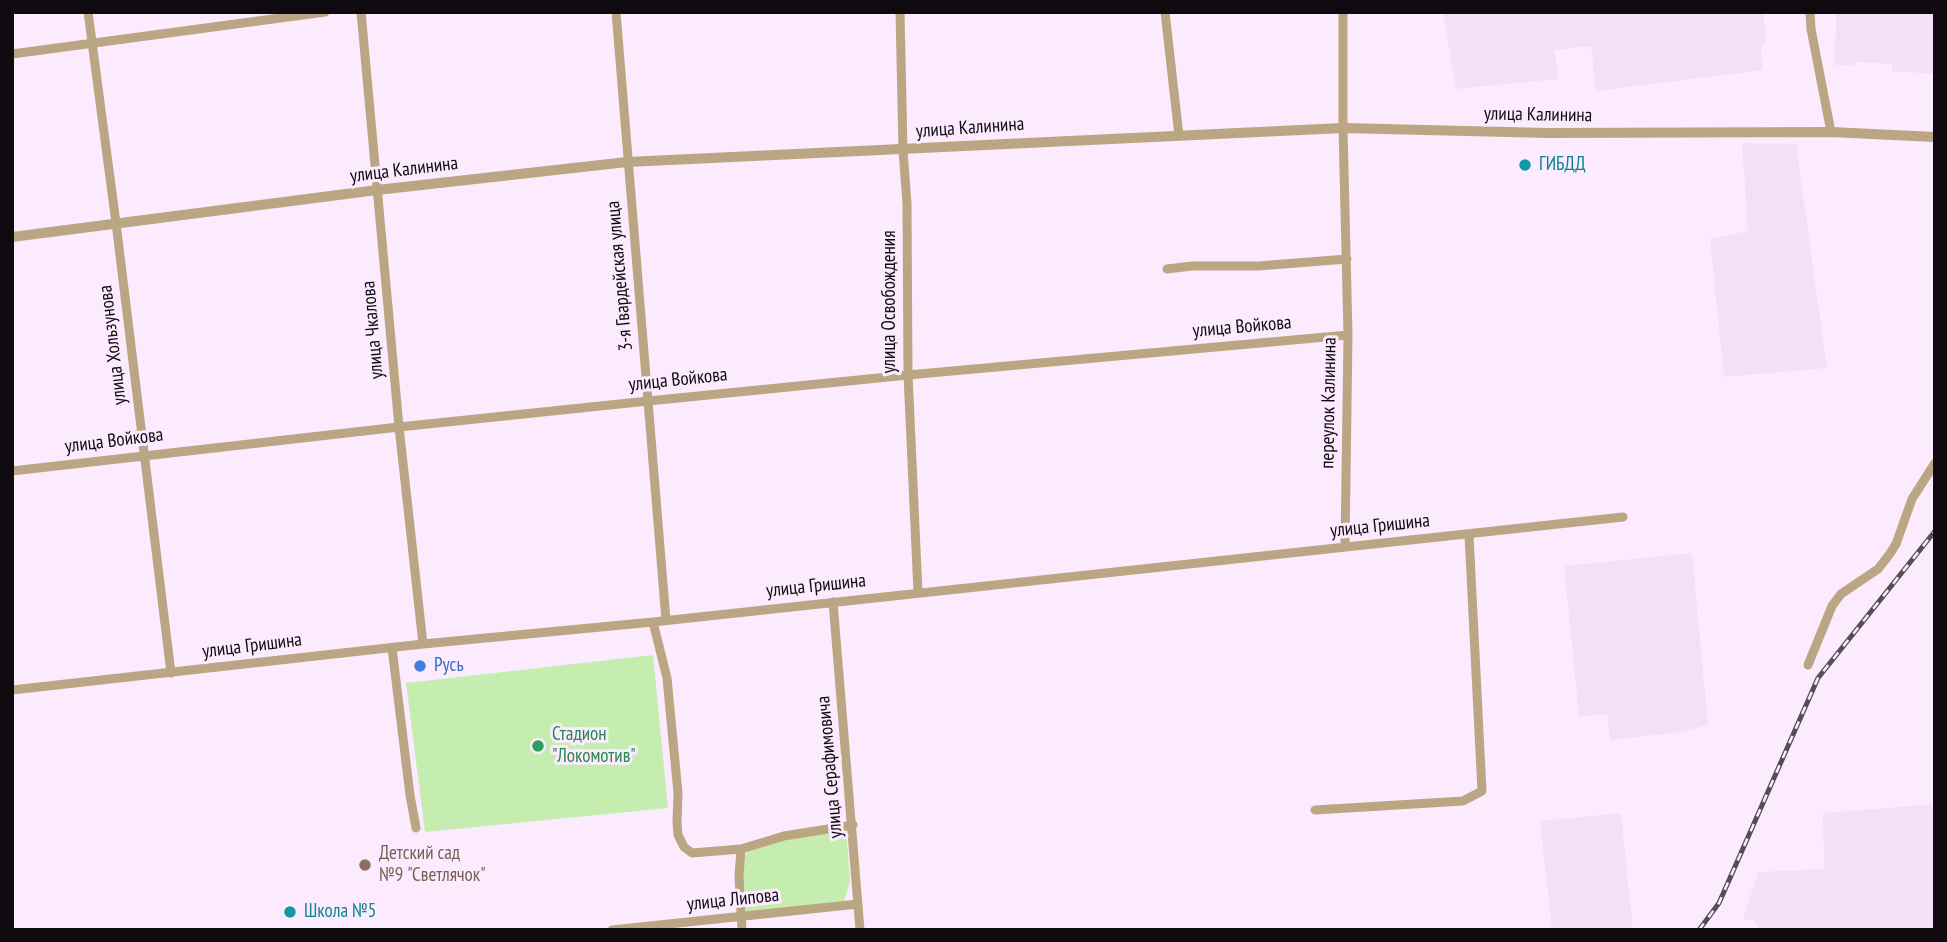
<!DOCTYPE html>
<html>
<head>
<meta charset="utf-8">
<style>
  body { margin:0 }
  #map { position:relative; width:1947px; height:942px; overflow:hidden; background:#fcebfe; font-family:"PT Sans Narrow",sans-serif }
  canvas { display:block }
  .frame { position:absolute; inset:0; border:14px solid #0f0a10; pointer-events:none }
</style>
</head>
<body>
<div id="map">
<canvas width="1947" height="942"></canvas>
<div class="frame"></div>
</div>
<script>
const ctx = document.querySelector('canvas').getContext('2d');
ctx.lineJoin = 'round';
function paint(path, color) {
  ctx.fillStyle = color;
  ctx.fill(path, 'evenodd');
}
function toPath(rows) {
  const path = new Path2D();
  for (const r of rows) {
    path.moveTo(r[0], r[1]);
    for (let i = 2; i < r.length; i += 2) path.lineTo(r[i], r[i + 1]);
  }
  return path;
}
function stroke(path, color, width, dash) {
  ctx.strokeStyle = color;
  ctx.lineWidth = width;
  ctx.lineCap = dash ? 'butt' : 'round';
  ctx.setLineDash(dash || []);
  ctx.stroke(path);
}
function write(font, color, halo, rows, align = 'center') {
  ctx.font = font + ' "PT Sans Narrow",sans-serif';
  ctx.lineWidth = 6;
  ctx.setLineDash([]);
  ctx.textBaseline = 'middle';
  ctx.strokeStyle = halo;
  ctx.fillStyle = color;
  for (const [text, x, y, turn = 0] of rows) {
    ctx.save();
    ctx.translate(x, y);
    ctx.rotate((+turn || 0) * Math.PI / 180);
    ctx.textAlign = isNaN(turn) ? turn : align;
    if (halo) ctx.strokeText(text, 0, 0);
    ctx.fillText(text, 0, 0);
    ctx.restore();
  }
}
const built = toPath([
  [1443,12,1763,12,1766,41,1761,49,1763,70,1596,91,1591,46,1555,50,1558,79,1456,89],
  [1836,12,1935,12,1935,74,1892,71,1892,64,1856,62,1854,66,1835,65],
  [1742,143,1796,144,1827,368,1724,377,1710,239,1748,231],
  [1692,553,1708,725,1682,732,1610,740,1607,714,1579,717,1564,566],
  [1935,804,1935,930,1760,930,1754,921,1743,919,1758,872,1824,869,1823,813],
  [1621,813,1633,930,1552,930,1540,821]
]);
const green = toPath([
  [653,655,668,808,425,832,406,683],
  [839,832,847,840,850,882,844,901,746,912,742,862,749,849,803,836]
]);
const minor = toPath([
  [88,12,116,223,171,673],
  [361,12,399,427,423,644],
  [616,12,666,620],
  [900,12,903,150,907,204,908,375,918,592],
  [1165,12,1179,136],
  [1343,12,1343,128,1348,335,1345,547],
  [1810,12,1811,29,1831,132],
  [12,54,325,12],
  [1167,269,1192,266,1258,266,1347,259],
  [12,471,399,427,648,401,908,375,1348,335],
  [833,602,860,930],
  [653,622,667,678,678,793,677,823,678,835,684,847,692,853,741,849,784,836,853,825],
  [392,648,410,795,416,828],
  [1808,665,1832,606,1841,594,1878,569,1889,555,1896,544,1912,499,1935,463],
  [12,690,423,644,653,622,1623,517],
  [1315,810,1463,801,1482,791,1469,535],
  [741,849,739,876,742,930],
  [612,930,858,904]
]);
const tertiary = toPath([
  [12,237,377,190,627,162,1343,128,1548,133,1831,132,1935,137]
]);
const rail = toPath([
  [1699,930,1719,903,1818,678,1935,531]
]);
const markers = [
  [1525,165,7,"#0f9aa8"],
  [420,666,7,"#3f7fe0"],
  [538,746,7,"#2e9e5b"],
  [365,865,7,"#8d6e63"],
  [290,912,7,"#0f9aa8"]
];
const streetNames = [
  ["улица Калинина",1538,115,1],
  ["улица Калинина",970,128,-4],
  ["улица Калинина",404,170,-7],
  ["3-я Гвардейская улица",620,276,-95],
  ["улица Освобождения",890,302,-90],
  ["улица Войкова",1242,327,-5],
  ["улица Чкалова",373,330,-95],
  ["улица Хользунова",113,345,-97],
  ["улица Войкова",678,380,-6],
  ["переулок Калинина",1329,403,-89],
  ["улица Войкова",114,441,-7],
  ["улица Гришина",1380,526,-6],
  ["улица Гришина",816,586,-6],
  ["улица Гришина",252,646,-7],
  ["улица Серафимовича",830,767,-95],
  ["улица Липова",733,900,-6]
];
const cultureNames = [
  ["ГИБДД",1539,165],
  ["Школа №5",304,912]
];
const shopNames = [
  ["Русь",434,666]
];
const leisureNames = [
  ["Стадион",552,735],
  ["\"Локомотив\"",552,757]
];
const educationNames = [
  ["Детский сад",379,854],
  ["№9 \"Светлячок\"",379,876]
];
paint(built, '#f5dff8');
paint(green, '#c5edaf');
stroke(minor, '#baa682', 9);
stroke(tertiary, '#baa682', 10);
stroke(rail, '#554c56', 5);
stroke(rail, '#fcebfe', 2.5, [8]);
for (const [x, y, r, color] of markers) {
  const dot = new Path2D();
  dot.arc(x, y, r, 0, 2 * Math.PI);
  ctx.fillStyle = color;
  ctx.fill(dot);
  stroke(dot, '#fcebfe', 2.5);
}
write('19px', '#0f0a10', '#fcebfe', streetNames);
write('19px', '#0d838f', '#fcebfe', cultureNames, 'left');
write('19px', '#366cbe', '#fcebfe', shopNames, 'left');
write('19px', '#27864d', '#fcebfe', leisureNames, 'left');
write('19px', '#785e54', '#fcebfe', educationNames, 'left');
</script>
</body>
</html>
